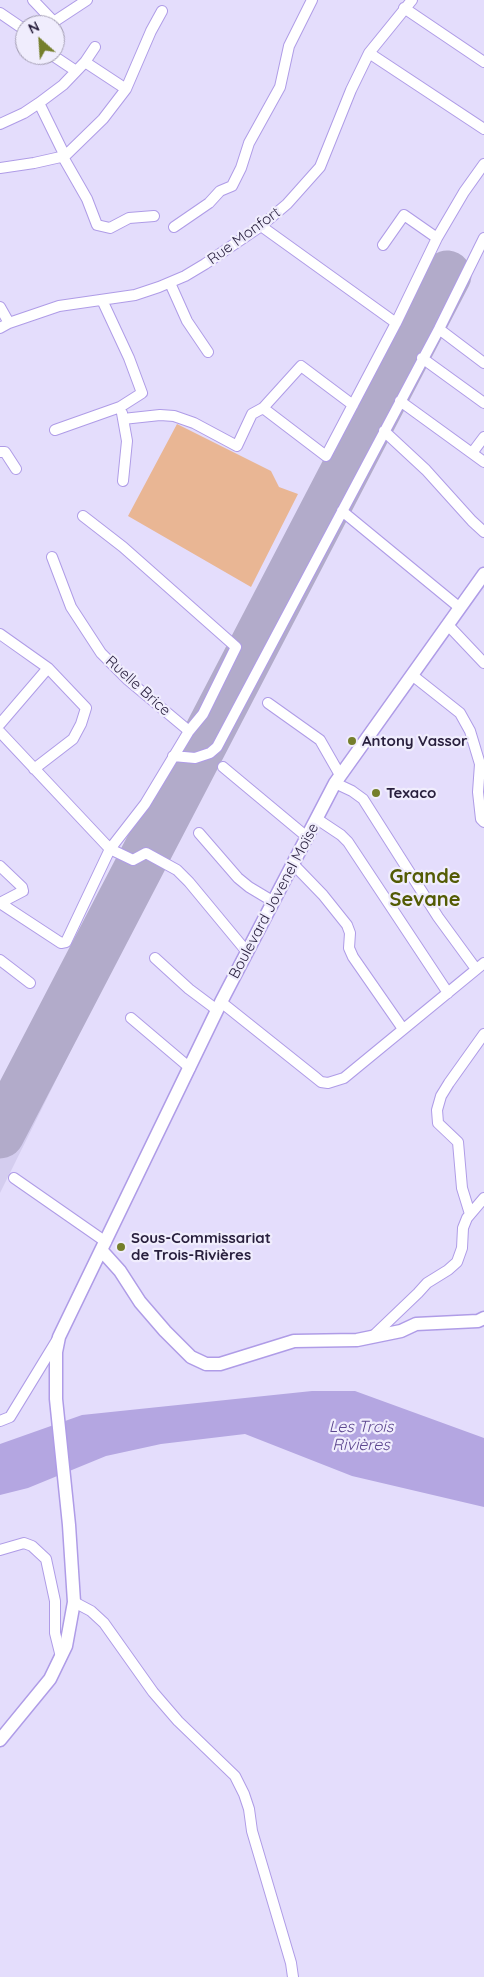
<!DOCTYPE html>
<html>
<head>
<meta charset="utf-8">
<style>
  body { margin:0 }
  #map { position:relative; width:484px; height:1977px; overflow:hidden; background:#e4ddfc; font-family:Quicksand,sans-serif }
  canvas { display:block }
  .north { position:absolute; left:15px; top:15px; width:50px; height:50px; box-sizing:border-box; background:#f0edfd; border:1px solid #a09bb0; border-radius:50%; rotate:334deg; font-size:14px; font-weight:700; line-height:20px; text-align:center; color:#281f3d }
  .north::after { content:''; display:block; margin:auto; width:18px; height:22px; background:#757f2b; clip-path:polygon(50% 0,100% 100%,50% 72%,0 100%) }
</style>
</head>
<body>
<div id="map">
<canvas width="484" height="1977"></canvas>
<div class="north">N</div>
</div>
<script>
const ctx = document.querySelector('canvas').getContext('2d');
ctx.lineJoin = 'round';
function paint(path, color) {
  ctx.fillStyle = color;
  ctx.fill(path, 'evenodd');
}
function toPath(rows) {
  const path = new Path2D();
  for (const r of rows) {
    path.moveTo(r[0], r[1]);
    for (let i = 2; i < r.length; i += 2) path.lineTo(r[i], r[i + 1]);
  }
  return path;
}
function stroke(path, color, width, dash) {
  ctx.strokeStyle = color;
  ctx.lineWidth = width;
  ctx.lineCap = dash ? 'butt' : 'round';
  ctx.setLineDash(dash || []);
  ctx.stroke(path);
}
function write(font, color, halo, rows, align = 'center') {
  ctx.font = font + ' Quicksand,sans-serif';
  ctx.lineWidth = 4.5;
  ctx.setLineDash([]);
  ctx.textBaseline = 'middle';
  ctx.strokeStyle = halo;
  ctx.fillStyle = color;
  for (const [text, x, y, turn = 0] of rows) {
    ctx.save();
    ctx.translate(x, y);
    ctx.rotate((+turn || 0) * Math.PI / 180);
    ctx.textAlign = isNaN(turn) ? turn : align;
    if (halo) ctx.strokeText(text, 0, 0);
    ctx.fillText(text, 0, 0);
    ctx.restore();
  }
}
const built = toPath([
  [433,261,467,284,186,818,0,1193,0,1097,144,829,307,503]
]);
const green = toPath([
  [177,424,271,471,279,487,298,494,251,587,128,516]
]);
const water = toPath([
  [312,1391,355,1391,484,1438,484,1507,352,1476,245,1434,161,1444,106,1456,28,1488,0,1495,0,1444,82,1415]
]);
const runway = toPath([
  [0,1134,447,275]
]);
const minor = toPath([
  [33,0,54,22],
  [404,8,484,62],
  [0,13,25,30],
  [49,25,87,0],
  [369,53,484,129],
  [52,55,76,71],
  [85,62,126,89],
  [0,124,24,113,39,103],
  [65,156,39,103,63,85,85,62,95,47],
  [63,157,87,199,97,225,110,228,129,218,154,216],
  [0,168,34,163,65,156,103,119,126,89,151,31,162,11],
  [261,226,396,323,437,238,464,192,484,164],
  [174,227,209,203,220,191,232,186,241,168,249,143,280,87,289,46,312,0],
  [383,245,404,215,437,238],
  [170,283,187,321,208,352],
  [0,307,9,323],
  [0,328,9,323,59,306,135,295,159,287,185,276,205,264,261,226,287,204,320,167,351,90,369,53,412,0],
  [439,329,484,363],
  [422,358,484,403],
  [400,401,484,462],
  [263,408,326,456,396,323],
  [122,413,127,441,123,481],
  [123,419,160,415,174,416,194,423,237,446,252,414,263,408,301,366,353,405],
  [55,430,120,407,142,393,129,358,102,300],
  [384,431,426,470,472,521,484,532],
  [0,452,5,452,16,469],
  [472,453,484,437],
  [342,511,460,608],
  [52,557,71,607,101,653,128,680,189,731],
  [448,625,484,663],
  [0,634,48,668,86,708,81,724,73,739,34,769],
  [412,675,460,713,470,731,480,764,478,792,481,819,484,822],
  [268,703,320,740,340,775],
  [0,724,48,668],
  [0,732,110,849,145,804,189,731,203,714,236,647,123,547,83,516],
  [173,756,195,758,210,753,217,747,439,329,484,238],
  [223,767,307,837],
  [335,783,352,791,363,799,438,917,476,969],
  [317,819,341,835,348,842,448,993],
  [199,833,238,878,249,887,274,902],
  [294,865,323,895,347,925,350,933,349,948,353,957,403,1029],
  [0,866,22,887,23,891,0,903],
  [0,903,61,943,66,942,110,849,133,860,146,853,177,870,189,882,247,952],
  [155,958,189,989,217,1010],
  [0,960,30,983],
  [221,1002,315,1077,321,1082,328,1083,344,1078,484,963],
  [131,1018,190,1068],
  [14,1178,106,1242],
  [470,1214,462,1188,458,1142,438,1123,437,1110,441,1096,449,1083,484,1034],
  [372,1337,418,1293,427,1283,448,1270,457,1262,462,1248,463,1228,467,1218,484,1198],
  [0,1421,10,1417,57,1340],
  [0,1550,24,1543,32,1546,46,1559,55,1601,55,1633,61,1657],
  [74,1602,91,1611,104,1623,153,1692,178,1721,235,1776,244,1794,249,1809,252,1831,291,1963,293,1977]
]);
const major = toPath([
  [102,1251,120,1271,140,1302,165,1331,191,1357,206,1364,220,1364,294,1341,357,1340,401,1331,416,1324,478,1321,484,1318],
  [0,1740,50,1679,66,1646,74,1602,69,1525,56,1399,56,1352,59,1337,221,1002,335,783,484,574]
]);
const markers = [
  [352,741,5,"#757f2b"],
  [376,793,5,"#757f2b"],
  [121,1247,5,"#757f2b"]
];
const streetNames = [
  ["Rue Monfort",244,236,-36],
  ["Ruelle Brice",138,686,42],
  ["Boulevard Jovenel Moïse",274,901,-62]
];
const poiNames = [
  ["Antony Vassor",362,741],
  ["Texaco",386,793],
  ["Sous-Commissariat",131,1238],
  ["de Trois-Rivières",131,1255]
];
const waterNames = [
  ["Les Trois",361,1427],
  ["Rivières",361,1445]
];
const districtNames = [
  ["Grande",425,877],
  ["Sevane",425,900]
];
paint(built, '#d4cdef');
paint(green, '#e9b694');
paint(water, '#b4a6e1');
stroke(runway, '#b2abca', 49);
stroke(minor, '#af9ce7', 12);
stroke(major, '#af9ce7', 15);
stroke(minor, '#fff', 10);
stroke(major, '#fff', 12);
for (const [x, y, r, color] of markers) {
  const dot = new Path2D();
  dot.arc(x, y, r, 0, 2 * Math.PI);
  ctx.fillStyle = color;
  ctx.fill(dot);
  stroke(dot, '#f0edfd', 2);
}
write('15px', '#281f3d', '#f0edfd', streetNames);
write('bold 15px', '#281f3d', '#f0edfd', poiNames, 'left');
write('italic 16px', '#5d478f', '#f0edfd', waterNames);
write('bold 20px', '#535b04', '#f0edfd', districtNames);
</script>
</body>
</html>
